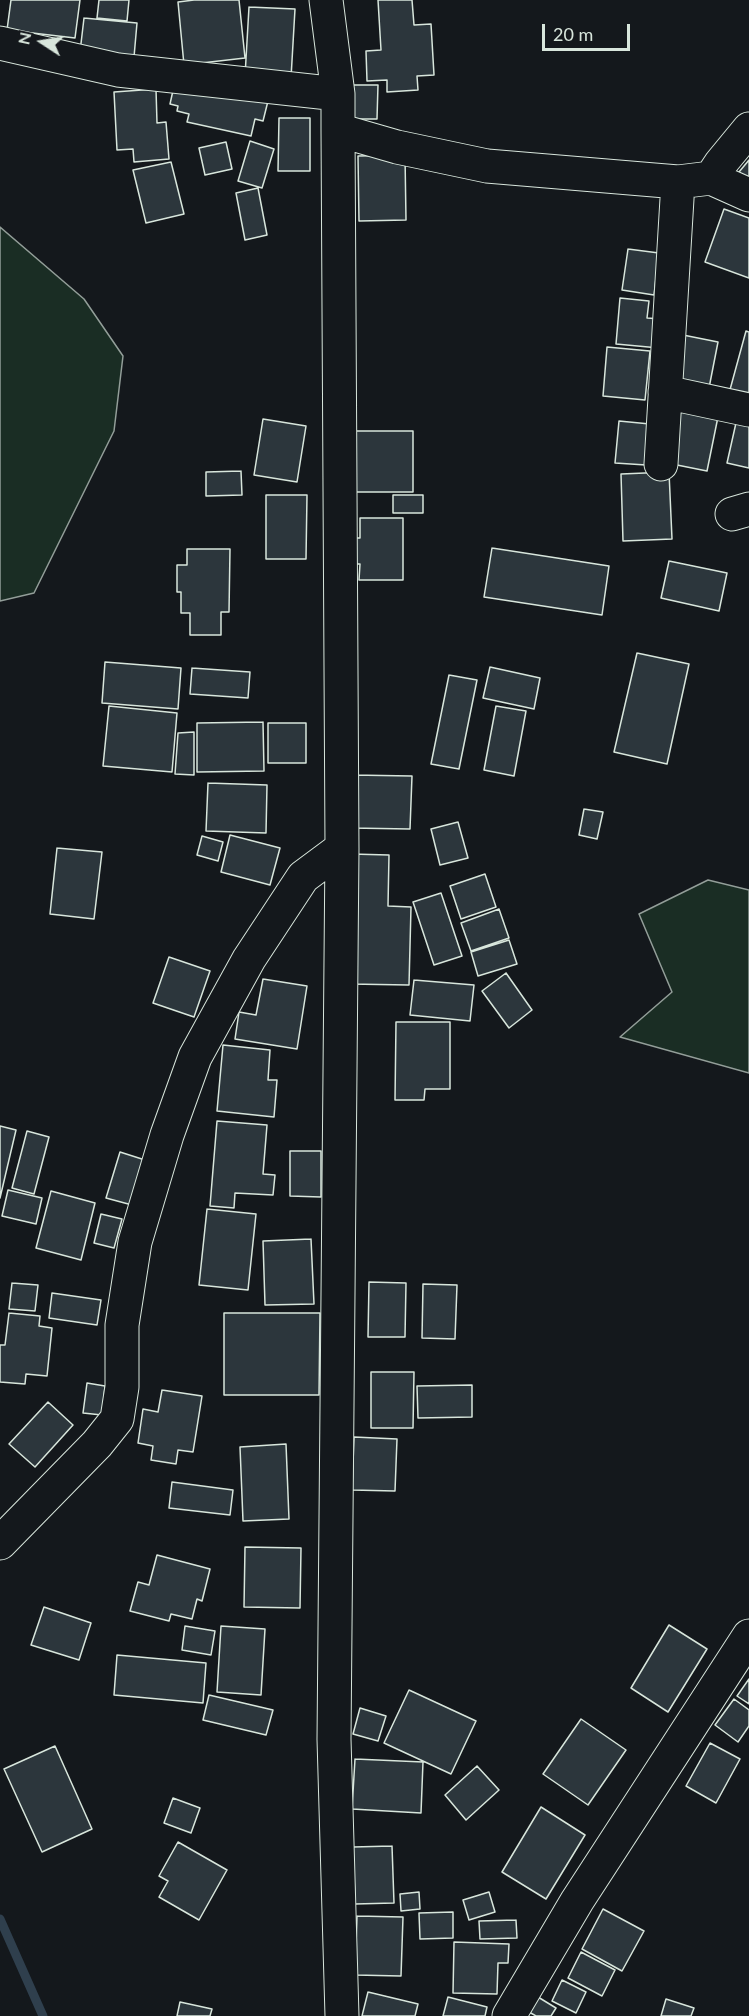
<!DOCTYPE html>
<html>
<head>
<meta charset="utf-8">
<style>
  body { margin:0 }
  #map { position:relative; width:749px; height:2016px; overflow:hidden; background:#14181c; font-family:Lato,sans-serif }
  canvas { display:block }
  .north { position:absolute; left:12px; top:12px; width:60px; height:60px; -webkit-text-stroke:4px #14181c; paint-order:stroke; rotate:282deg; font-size:16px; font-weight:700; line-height:24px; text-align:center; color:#d8e6dc }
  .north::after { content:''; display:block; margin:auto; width:21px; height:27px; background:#d8e6dc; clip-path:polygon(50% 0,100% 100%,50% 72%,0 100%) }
  .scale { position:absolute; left:542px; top:24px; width:88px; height:27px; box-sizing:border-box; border:3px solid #d8e6dc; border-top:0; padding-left:8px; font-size:18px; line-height:21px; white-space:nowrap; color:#d8e6dc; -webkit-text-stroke:4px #14181c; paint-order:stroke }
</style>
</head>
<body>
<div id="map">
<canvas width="749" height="2016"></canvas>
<div class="north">N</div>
<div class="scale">20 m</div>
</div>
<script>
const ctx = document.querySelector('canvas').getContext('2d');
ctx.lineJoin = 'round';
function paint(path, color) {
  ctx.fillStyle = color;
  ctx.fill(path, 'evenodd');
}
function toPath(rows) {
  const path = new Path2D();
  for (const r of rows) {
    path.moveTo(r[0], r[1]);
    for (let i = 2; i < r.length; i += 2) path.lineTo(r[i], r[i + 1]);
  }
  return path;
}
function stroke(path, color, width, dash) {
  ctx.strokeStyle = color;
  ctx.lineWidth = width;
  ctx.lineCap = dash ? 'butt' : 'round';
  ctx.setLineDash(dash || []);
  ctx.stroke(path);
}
const green = toPath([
  [0,227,84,299,123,356,114,431,34,593,0,601,0,227],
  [708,880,749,890,749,1073,620,1037,672,992,639,914,708,880]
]);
const stream = toPath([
  [0,1919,43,2016]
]);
const building = toPath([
  [11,0,80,0,75,38,7,30,11,0],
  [99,0,129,0,127,21,97,18,99,0],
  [194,0,239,0,245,58,184,65,178,2,194,0],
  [378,0,412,0,414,25,431,24,434,75,417,76,418,90,387,92,387,80,367,81,366,51,381,50,378,0],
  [249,7,295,9,291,78,245,76,249,7],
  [84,18,137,23,134,57,80,52,84,18],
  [352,85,378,85,377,119,351,119,352,85],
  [174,86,268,101,263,121,255,119,251,136,187,122,189,114,177,111,178,106,170,104,174,86],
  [156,89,157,123,166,122,169,159,134,162,133,149,117,150,114,92,156,89],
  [279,118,310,118,310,171,278,171,279,118],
  [250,141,274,149,262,188,238,181,250,141],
  [226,142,232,169,205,175,199,148,226,142],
  [405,155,406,220,359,221,358,156,405,155],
  [749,160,749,181,739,172,749,160],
  [171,162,184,214,146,223,133,170,171,162],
  [258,188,267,235,245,240,236,193,258,188],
  [724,209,749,218,749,278,705,262,724,209],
  [628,249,659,253,654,295,622,290,628,249],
  [620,298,649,301,647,318,661,319,659,348,616,344,620,298],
  [746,331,749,332,749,403,728,397,746,331],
  [683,335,718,342,709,388,675,381,683,335],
  [607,347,650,351,645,400,603,396,607,347],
  [680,399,720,407,707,471,667,463,680,399],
  [738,414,749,416,749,468,727,463,738,414],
  [263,419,306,426,297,482,254,475,263,419],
  [619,421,650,424,646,465,615,463,619,421],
  [356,431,413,431,413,492,356,492,356,431],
  [241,471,242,495,206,496,206,472,241,471],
  [669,472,672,539,623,541,621,474,669,472],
  [266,495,307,495,306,559,266,559,266,495],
  [393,495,423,495,423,513,393,513,393,495],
  [360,518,403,518,403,580,359,580,360,564,350,564,350,538,360,538,360,518],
  [492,548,609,566,602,615,484,597,492,548],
  [187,549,230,549,229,612,221,612,221,635,190,635,190,613,181,613,181,592,177,592,177,565,187,565,187,549],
  [669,561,727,573,719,611,661,598,669,561],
  [637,653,689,664,667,764,614,752,637,653],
  [105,662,181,668,178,709,102,703,105,662],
  [490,667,540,678,534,709,483,698,490,667],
  [192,668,250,672,248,698,190,694,192,668],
  [449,675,477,680,459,769,431,764,449,675],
  [109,706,177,713,172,772,103,766,109,706],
  [496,706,526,711,514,776,484,770,496,706],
  [263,722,264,771,197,772,197,723,263,722],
  [268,723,306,723,306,763,268,763,268,723],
  [194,732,194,775,175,774,178,733,194,732],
  [352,775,412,776,410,829,350,828,352,775],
  [208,783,267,785,266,833,206,831,208,783],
  [584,809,603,812,597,839,579,835,584,809],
  [458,822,468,858,440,865,431,829,458,822],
  [230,835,280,848,270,885,221,872,230,835],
  [202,836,223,842,218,861,197,855,202,836],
  [57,848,102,852,94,919,50,914,57,848],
  [351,854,389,855,388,906,411,907,409,985,349,984,351,854],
  [485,874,496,907,461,919,450,886,485,874],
  [441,893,462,956,434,965,413,902,441,893],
  [499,909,509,938,471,951,461,923,499,909],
  [509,940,517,964,478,976,471,952,509,940],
  [169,957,210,971,194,1017,153,1003,169,957],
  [506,973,532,1010,509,1028,482,991,506,973],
  [263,979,307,986,297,1049,235,1039,239,1012,256,1015,263,979],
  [414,980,474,985,470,1021,410,1015,414,980],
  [396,1022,450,1022,450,1089,425,1089,424,1100,395,1100,396,1022],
  [223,1045,270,1050,268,1080,277,1080,274,1117,217,1111,223,1045],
  [217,1121,267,1125,263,1174,275,1175,273,1195,235,1193,234,1208,210,1206,217,1121],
  [0,1126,16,1130,0,1198,0,1126],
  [27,1131,49,1137,34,1194,12,1188,27,1131],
  [290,1151,321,1151,321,1197,290,1196,290,1151],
  [120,1152,145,1160,132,1205,106,1198,120,1152],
  [8,1190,42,1198,36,1224,2,1216,8,1190],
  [51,1191,95,1203,81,1260,36,1248,51,1191],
  [207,1209,256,1214,248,1290,199,1285,207,1209],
  [101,1214,122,1219,114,1248,94,1243,101,1214],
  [311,1239,314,1304,265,1305,263,1241,311,1239],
  [369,1282,406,1283,405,1337,368,1337,369,1282],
  [12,1283,38,1285,35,1311,9,1309,12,1283],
  [423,1284,457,1285,455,1339,422,1338,423,1284],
  [52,1293,101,1300,97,1325,49,1318,52,1293],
  [9,1313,40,1316,39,1326,52,1328,47,1376,26,1374,25,1384,0,1382,0,1345,5,1345,9,1313],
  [224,1313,320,1313,319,1395,224,1395,224,1313],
  [371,1372,414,1372,413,1428,371,1428,371,1372],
  [87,1383,105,1386,102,1415,83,1413,87,1383],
  [472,1385,472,1417,418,1418,417,1386,472,1385],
  [162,1390,202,1396,193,1452,178,1450,176,1464,151,1460,153,1446,138,1443,143,1409,158,1412,162,1390],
  [48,1402,73,1425,35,1467,9,1444,48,1402],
  [354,1437,397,1439,395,1491,352,1490,354,1437],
  [286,1444,289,1519,243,1521,240,1447,286,1444],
  [172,1482,233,1490,230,1515,169,1508,172,1482],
  [245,1547,301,1548,300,1608,244,1607,245,1547],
  [157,1555,210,1569,202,1601,197,1599,192,1619,171,1614,169,1621,130,1611,138,1582,149,1585,157,1555],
  [44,1607,91,1623,79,1660,31,1645,44,1607],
  [669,1625,707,1649,668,1712,631,1688,669,1625],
  [185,1626,215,1631,211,1655,182,1650,185,1626],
  [221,1626,265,1629,261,1695,217,1692,221,1626],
  [117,1655,206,1663,203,1703,114,1695,117,1655],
  [749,1679,749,1704,737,1696,749,1679],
  [409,1690,476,1721,451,1774,384,1743,409,1690],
  [209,1695,273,1710,266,1735,203,1720,209,1695],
  [734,1699,749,1710,749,1726,738,1742,715,1725,734,1699],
  [360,1708,386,1716,378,1741,353,1734,360,1708],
  [581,1719,626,1750,588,1805,543,1774,581,1719],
  [710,1743,740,1759,716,1803,686,1786,710,1743],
  [55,1746,92,1829,42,1852,4,1769,55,1746],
  [355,1759,423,1762,421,1813,352,1809,355,1759],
  [477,1766,499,1790,466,1820,445,1795,477,1766],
  [173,1798,200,1808,191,1833,164,1823,173,1798],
  [541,1807,585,1835,546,1899,502,1872,541,1807],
  [178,1842,227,1870,199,1920,159,1897,168,1881,159,1876,178,1842],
  [392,1846,394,1903,355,1904,353,1847,392,1846],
  [419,1892,420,1909,401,1911,400,1894,419,1892],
  [489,1892,495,1912,469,1920,463,1900,489,1892],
  [603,1909,644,1931,622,1971,582,1949,603,1909],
  [453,1912,453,1938,420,1939,419,1913,453,1912],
  [357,1916,403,1917,401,1976,355,1975,357,1916],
  [516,1920,517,1938,480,1939,479,1921,516,1920],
  [454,1942,509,1944,508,1963,498,1963,497,1994,453,1993,454,1942],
  [581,1952,615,1970,602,1996,568,1978,581,1952],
  [562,1980,586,1992,576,2013,552,2001,562,1980],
  [368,1992,418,2004,415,2016,362,2016,368,1992],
  [448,1997,487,2007,485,2016,443,2016,448,1997],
  [538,1997,556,2008,551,2016,536,2016,529,2012,538,1997],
  [666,1999,694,2008,691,2016,661,2016,666,1999],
  [180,2002,212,2009,210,2016,177,2016,180,2002]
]);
const minor = toPath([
  [326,0,338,94,338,130,342,848,334,1739,342,2016],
  [0,43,118,70,338,94],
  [338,130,397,147,487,166,678,182,711,178,749,195],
  [711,178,721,163,749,129],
  [665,392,749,410],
  [661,464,678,182],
  [732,514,749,509],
  [0,1543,97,1444,117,1419,122,1387,122,1325,135,1242,167,1135,195,1057,249,959,303,877,342,848],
  [509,2016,577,1901,749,1636]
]);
paint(green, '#1a2d24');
stroke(green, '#939e99', 1.5);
stroke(stream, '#2f3f4d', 9);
paint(building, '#2c363c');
stroke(building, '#d8e6dc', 1.5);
stroke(minor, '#d8e6dc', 35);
stroke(minor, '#14181c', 33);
</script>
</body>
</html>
